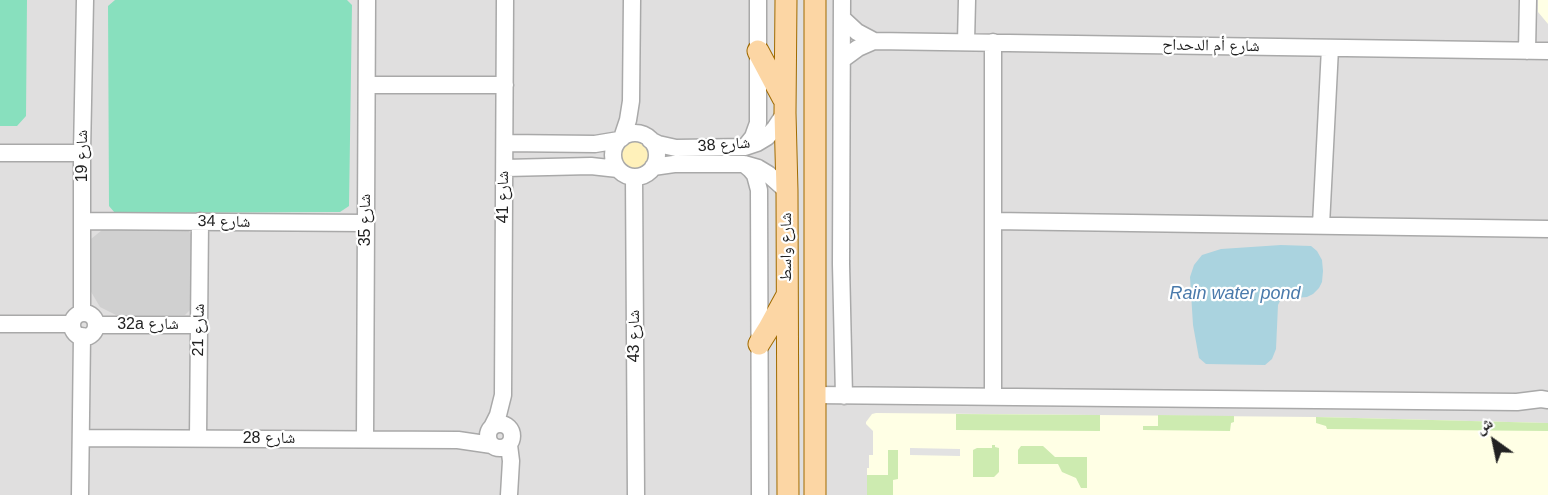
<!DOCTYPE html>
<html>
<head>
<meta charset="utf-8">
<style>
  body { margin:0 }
  #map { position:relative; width:1548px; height:495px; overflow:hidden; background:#f2efe9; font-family:Helvetica,"Noto Naskh Arabic",sans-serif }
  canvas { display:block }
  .north { position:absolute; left:1464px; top:411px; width:60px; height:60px; -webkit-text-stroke:4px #fff; paint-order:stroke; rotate:327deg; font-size:16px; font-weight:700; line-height:24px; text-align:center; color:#222 }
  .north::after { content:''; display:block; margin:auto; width:21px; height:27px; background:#222; clip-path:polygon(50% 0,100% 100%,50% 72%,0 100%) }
</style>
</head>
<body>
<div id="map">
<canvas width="1548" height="495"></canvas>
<div class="north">ش</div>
</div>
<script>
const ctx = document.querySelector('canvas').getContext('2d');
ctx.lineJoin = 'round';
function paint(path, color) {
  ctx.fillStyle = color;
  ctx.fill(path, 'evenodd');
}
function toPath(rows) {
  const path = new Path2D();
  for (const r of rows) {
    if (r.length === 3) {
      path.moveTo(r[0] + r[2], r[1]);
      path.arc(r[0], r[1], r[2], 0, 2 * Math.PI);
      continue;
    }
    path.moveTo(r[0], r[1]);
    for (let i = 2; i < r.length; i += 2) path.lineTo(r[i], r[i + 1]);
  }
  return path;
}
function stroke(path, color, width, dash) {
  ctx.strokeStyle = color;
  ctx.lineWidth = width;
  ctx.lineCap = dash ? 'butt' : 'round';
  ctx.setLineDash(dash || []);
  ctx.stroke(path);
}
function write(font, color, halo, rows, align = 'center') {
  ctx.font = font + ' Helvetica,"Noto Naskh Arabic",sans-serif';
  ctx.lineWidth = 4.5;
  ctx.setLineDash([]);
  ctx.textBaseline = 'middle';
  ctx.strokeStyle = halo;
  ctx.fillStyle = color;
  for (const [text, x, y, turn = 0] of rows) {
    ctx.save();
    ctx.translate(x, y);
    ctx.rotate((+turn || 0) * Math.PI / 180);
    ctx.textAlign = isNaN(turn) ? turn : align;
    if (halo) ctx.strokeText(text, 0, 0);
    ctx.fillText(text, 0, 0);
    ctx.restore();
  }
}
const residential = toPath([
  [0,0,1548,0,1548,495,0,495]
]);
const education = toPath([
  [1538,0,1548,0,1548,24,1538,12],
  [876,413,1316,417,1548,423,1548,495,867,495,867,468,869,468,869,455,873,455,873,431,866,424,866,422,872,414]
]);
const religious = toPath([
  [107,226,185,226,193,237,193,307,185,315,118,316,100,307,90,290,91,239]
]);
const grass = toPath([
  [956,414,1100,415,1100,431,956,430],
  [1158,415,1234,416,1234,422,1231,423,1230,431,1143,430,1143,426,1158,426],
  [1316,417,1548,423,1548,431,1327,429,1326,426,1316,423],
  [992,445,995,445,995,447,999,448,999,472,994,477,973,477,973,450,977,448,992,448],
  [1021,446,1043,446,1055,457,1087,457,1087,488,1081,488,1076,478,1062,472,1058,464,1018,464,1018,450],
  [888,450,898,450,898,479,893,480,893,495,867,495,867,475,888,475]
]);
const sand = toPath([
  [636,155,15]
]);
const pitch = toPath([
  [0,0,27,0,26,116,17,126,0,126],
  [115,0,347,0,352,5,349,206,340,212,115,213,109,206,108,6]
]);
const parking = toPath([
  [910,448,960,449,960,456,910,455]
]);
const water = toPath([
  [1281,245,1311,246,1317,251,1322,260,1323,271,1322,282,1319,288,1313,294,1307,297,1282,299,1280,301,1278,305,1276,349,1272,359,1265,365,1206,364,1199,358,1193,325,1190,277,1194,265,1202,255,1221,249]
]);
const minor = toPath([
  [842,0,841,264,844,396],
  [843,19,857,32,874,41,1548,51],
  [966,42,967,0],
  [993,42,993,397],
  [1527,51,1528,0],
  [843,59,858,48,874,41],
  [367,85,505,85],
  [635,155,22],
  [622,138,628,120,631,101,632,0],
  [650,140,658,144,676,148,745,147,757,143,767,137,775,128,785,113],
  [505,143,595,144,619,140],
  [745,147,753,137,758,123,758,0],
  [0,153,82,153],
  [744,164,750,169,755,175,759,190,760,495],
  [653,167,674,164,744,164,758,168,768,174,787,191],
  [505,168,591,166,618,169],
  [634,177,636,495],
  [83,221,366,223],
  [993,221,1548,229],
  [1321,225,1330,48],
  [82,313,82,153,85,0],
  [84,325,12],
  [0,324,72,324],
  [96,325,199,325],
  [815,395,1517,402,1541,399,1548,400],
  [500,436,12],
  [493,425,498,415,503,395,505,0],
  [81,438,458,440,492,445],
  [198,438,200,221],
  [365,439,367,0],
  [509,445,511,461,509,495],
  [80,495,82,336]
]);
const major = toPath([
  [786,0,785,113,787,191,788,495],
  [815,0,815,495],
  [758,51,783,98],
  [759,344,769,328,786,297]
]);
const streetNames = [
  ["شارع أم الدحداح",1211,46,1],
  ["شارع 38",724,145,-4],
  ["شارع 19",83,156,-90],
  ["شارع 41",504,197,-90],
  ["شارع 35",366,220,-90],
  ["شارع 34",224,222,1],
  ["شارع واسط",787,247,-90],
  ["32a شارع",148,325],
  ["شارع 21",199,330,-89],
  ["شارع 43",635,336,-90],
  ["شارع 28",269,439]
];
const waterNames = [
  ["Rain water pond",1235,294]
];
paint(residential, '#e0dfdf');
paint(education, '#ffffe5');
paint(religious, '#d0d0d0');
paint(grass, '#cdebb0');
paint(sand, '#fff1ba');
paint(pitch, '#88e0be');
paint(parking, '#e2e2e2');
paint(water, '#aad3df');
stroke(minor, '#a9a9a9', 19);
stroke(major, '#a06b00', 23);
stroke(minor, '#fff', 16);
stroke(major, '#fcd6a4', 21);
write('16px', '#222', '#fff', streetNames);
write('italic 18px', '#4a7aab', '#fff', waterNames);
</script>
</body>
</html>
